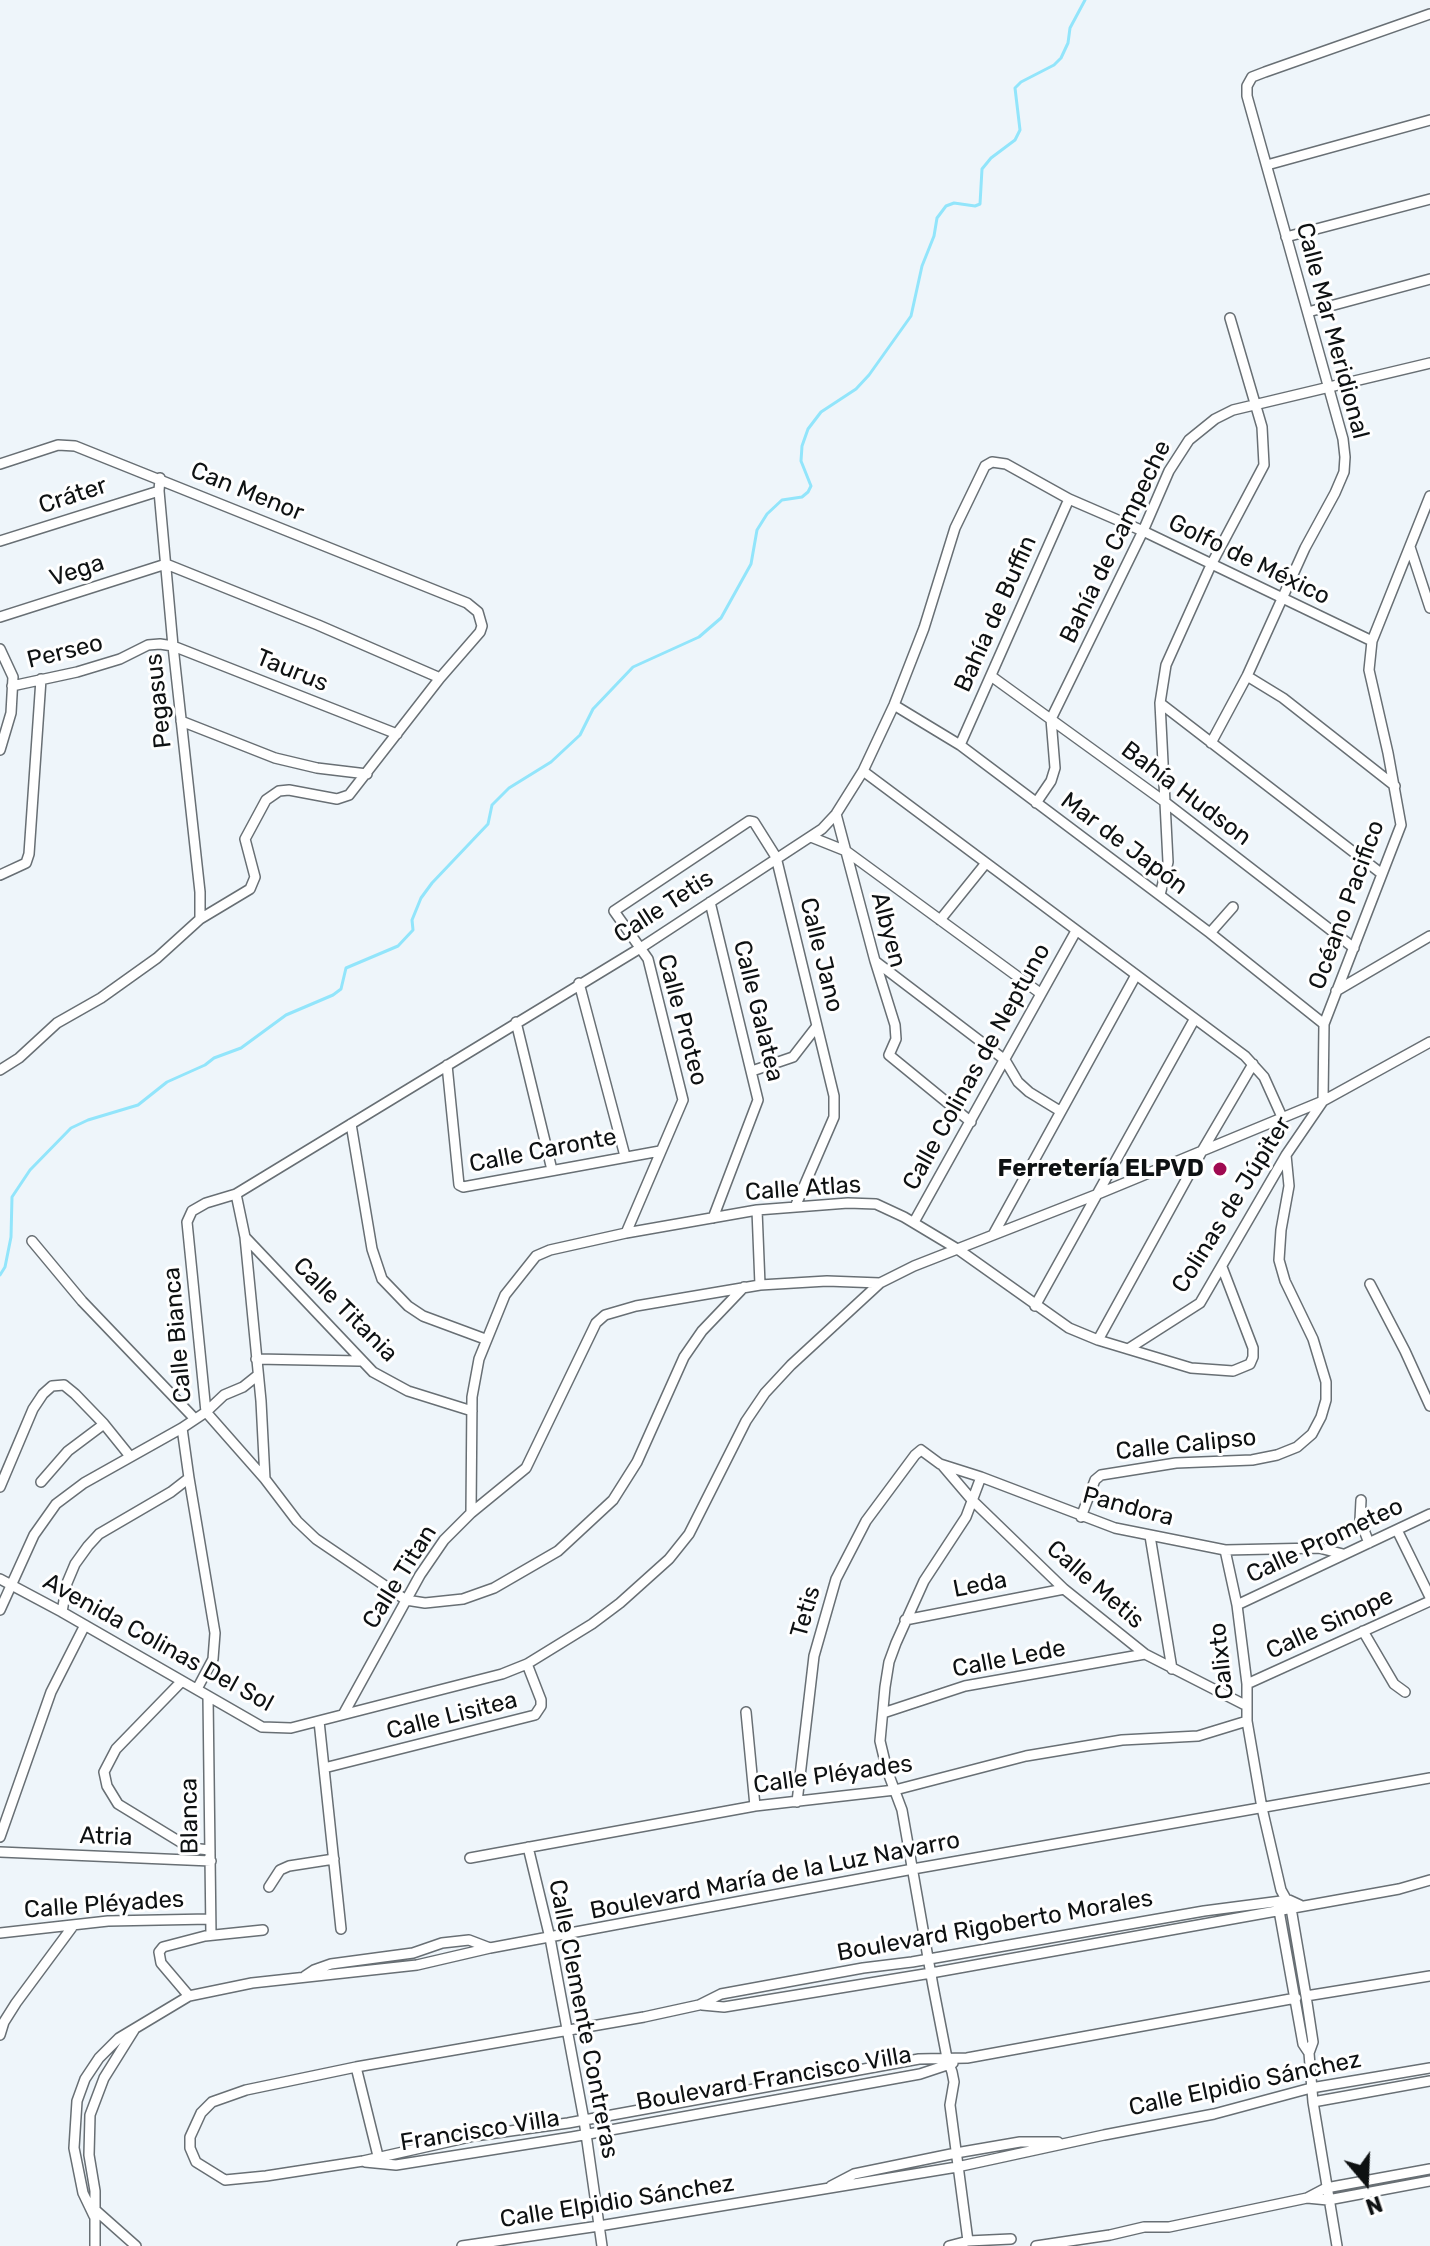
<!DOCTYPE html>
<html>
<head>
<meta charset="utf-8">
<style>
  body { margin:0 }
  #map { position:relative; width:1430px; height:2246px; overflow:hidden; background:#eef5fa; font-family:Rubik,sans-serif }
  canvas { display:block }
  .north { position:absolute; left:1326px; top:2142px; width:80px; height:80px; -webkit-text-stroke:6px #fff; paint-order:stroke; rotate:161deg; font-size:22px; font-weight:700; line-height:32px; text-align:center; color:#0e1112 }
  .north::after { content:''; display:block; margin:auto; width:28px; height:36px; background:#0e1112; clip-path:polygon(50% 0,100% 100%,50% 72%,0 100%) }
</style>
</head>
<body>
<div id="map">
<canvas width="1430" height="2246"></canvas>
<div class="north">N</div>
</div>
<script>
const ctx = document.querySelector('canvas').getContext('2d');
ctx.lineJoin = 'round';
function toPath(rows) {
  const path = new Path2D();
  for (const r of rows) {
    path.moveTo(r[0], r[1]);
    for (let i = 2; i < r.length; i += 2) path.lineTo(r[i], r[i + 1]);
  }
  return path;
}
function stroke(path, color, width, dash) {
  ctx.strokeStyle = color;
  ctx.lineWidth = width;
  ctx.lineCap = dash ? 'butt' : 'round';
  ctx.setLineDash(dash || []);
  ctx.stroke(path);
}
function write(font, color, halo, rows, align = 'center') {
  ctx.font = font + ' Rubik,sans-serif';
  ctx.lineWidth = 6;
  ctx.setLineDash([]);
  ctx.textBaseline = 'middle';
  ctx.strokeStyle = halo;
  ctx.fillStyle = color;
  for (const [text, x, y, turn = 0] of rows) {
    ctx.save();
    ctx.translate(x, y);
    ctx.rotate((+turn || 0) * Math.PI / 180);
    ctx.textAlign = isNaN(turn) ? turn : align;
    if (halo) ctx.strokeText(text, 0, 0);
    ctx.fillText(text, 0, 0);
    ctx.restore();
  }
}
const stream = toPath([
  [0,1275,5,1267,11,1237,12,1197,30,1170,71,1128,88,1120,138,1105,167,1082,205,1065,214,1058,241,1048,286,1015,333,995,341,989,346,968,398,946,413,930,412,920,421,898,432,883,488,824,492,805,509,788,551,762,580,735,593,709,633,667,699,637,721,618,751,564,757,530,767,514,782,500,802,497,808,492,811,486,801,461,802,446,808,429,821,412,856,389,869,375,911,316,922,266,934,236,937,218,946,206,954,203,975,206,980,204,982,169,991,158,1015,140,1020,130,1015,88,1021,82,1054,65,1061,58,1068,43,1070,28,1085,0]
]);
const minor = toPath([
  [1267,165,1430,120],
  [1286,237,1430,199],
  [1308,312,1430,279],
  [0,464,58,445,75,446,467,603,478,612,482,626,480,632,440,678,349,795,337,799,289,790,279,791,266,800,245,839,255,877,250,889,200,919,157,958,101,998,57,1023,19,1058,0,1070],
  [160,478,159,491,173,646,200,892,200,919],
  [0,541,159,491],
  [1410,547,1430,608],
  [0,617,166,564,318,625,440,678],
  [0,649,13,677,11,713,0,750],
  [991,676,1165,802,1354,948],
  [1247,676,1283,698,1395,786],
  [12,686,77,672,120,659,148,645,160,644,173,646,397,734],
  [1160,703,1382,874],
  [894,705,960,745,1210,933,1324,1024],
  [181,721,275,758,317,768,367,774],
  [1211,743,1247,676,1305,548,1335,493,1344,472,1345,457,1343,439,1247,96,1247,86,1252,77,1265,72,1430,14],
  [960,745,1069,499],
  [863,771,1245,1056,1264,1077,1282,1117],
  [1036,803,1051,781,1055,768,1051,719,1143,531,1169,471,1189,440,1215,419,1233,410,1430,363],
  [836,814,875,961,895,1025,896,1039,889,1055,971,1122],
  [811,837,846,851,1040,993],
  [0,875,26,863,29,854,41,679],
  [1160,895,1168,862,1160,703,1166,665,1211,565,1264,465,1262,427,1230,318],
  [710,902,758,1100,713,1218],
  [940,920,986,863],
  [1210,933,1233,907],
  [875,961,1005,1060,1018,1082,1029,1092,1060,1111],
  [579,983,625,1156],
  [1336,991,1430,936],
  [516,1022,552,1170],
  [447,1065,459,1185,463,1187,660,1151],
  [752,1071,793,1057,817,1026],
  [351,1124,372,1249,382,1279,408,1306,423,1316,485,1339],
  [236,1194,245,1237,261,1401,265,1479],
  [757,1210,760,1285],
  [914,1222,1076,931],
  [626,1233,683,1100,648,959,614,911,749,821,754,822,776,857,834,1096,834,1117,795,1207],
  [993,1235,1136,975],
  [245,1237,373,1372,408,1391,472,1411],
  [32,1241,82,1301,195,1419],
  [1370,1284,1405,1351,1430,1406],
  [1035,1306,1194,1020],
  [1098,1340,1202,1151,1253,1064],
  [1128,1349,1200,1303,1286,1155,1323,1101,1324,1024,1401,825,1388,753,1369,670,1372,641,1430,496],
  [256,1359,360,1361],
  [206,1412,187,1222,192,1211,206,1203,236,1194,642,947,822,829,836,814,863,771,894,705,924,628,955,528,985,466,992,462,1006,464,1069,499,1143,531,1372,641],
  [206,1412,265,1479,297,1521,316,1539,406,1600,425,1603,463,1599,494,1588,558,1551,613,1500,637,1462,684,1357,702,1331,744,1287],
  [943,1466,972,1500,1064,1589,1145,1654,1247,1706],
  [189,1478,215,1633,213,1659,197,1689],
  [41,1482,68,1451,104,1424],
  [0,1487,33,1409,43,1394,52,1386,64,1385,75,1394,104,1424,129,1455],
  [1361,1500,1360,1520,1369,1543],
  [471,1513,472,1397,479,1359,505,1295,536,1256,550,1250,626,1233,757,1210,848,1203,876,1204,904,1217,959,1250,1069,1328,1098,1340,1191,1368,1233,1371,1250,1364,1253,1357,1253,1348,1222,1267],
  [1081,1517,1095,1480,1101,1475,1176,1463,1252,1460,1277,1455,1297,1447,1312,1434,1321,1417,1326,1400,1326,1382,1313,1339,1285,1281,1279,1260,1281,1230,1289,1186,1286,1155],
  [1397,1530,1430,1597],
  [1150,1536,1172,1669],
  [1225,1550,1237,1605,1247,1684,1247,1721,1262,1808,1281,1890,1291,1908,1306,1996,1313,2042,1309,2053,1313,2102,1337,2246],
  [0,1579,62,1612,262,1727,291,1728,502,1674,527,1664,592,1624,620,1603,669,1559,689,1534,746,1421,765,1393,791,1365,880,1283,914,1266,1098,1194,1323,1101,1430,1042],
  [1237,1605,1430,1514],
  [0,1610,34,1535,56,1504,84,1483,182,1428,206,1412,224,1395,243,1387,258,1375],
  [62,1612,67,1583,75,1564,88,1546,99,1534,171,1492,189,1478,182,1428],
  [905,1620,1064,1589],
  [1363,1631,1394,1684,1405,1692],
  [182,1681,116,1749,104,1772,107,1786,118,1804,190,1848,210,1850],
  [1247,1684,1430,1601],
  [208,1696,211,1935],
  [746,1712,755,1806],
  [344,1713,420,1575,444,1540,471,1513,526,1468,596,1323,605,1315,636,1306,760,1285,827,1281,880,1283],
  [883,1713,965,1686,1145,1654],
  [319,1721,341,1929],
  [324,1768,535,1715,541,1706,541,1700,527,1664],
  [797,1802,814,1656,836,1579,866,1521,915,1455,921,1450,940,1464,981,1477,1115,1528,1225,1550,1319,1548,1343,1554],
  [0,1837,51,1692,85,1625],
  [528,1847,550,1938,584,2120,602,2246],
  [0,1852,211,1861],
  [470,1858,755,1806,895,1790,1026,1756,1122,1740,1198,1736,1247,1721],
  [269,1887,280,1870,289,1866,334,1859],
  [1278,1905,1303,2044,1309,2053],
  [0,1933,108,1921,210,1919],
  [305,1976,314,1970,331,1964,413,1953,442,1943,469,1940,490,1948],
  [189,1996,161,1963,159,1952,163,1947,205,1936,263,1930],
  [1306,1996,1430,1976],
  [1296,1998,967,2058,919,2059,568,2123,474,2136,363,2161,266,2176,225,2180,196,2162,190,2148,190,2137,201,2113,212,2102,246,2090,356,2067,644,2017,699,2005,721,1994,863,1968,912,1962,1204,1911,1289,1900,1300,1905],
  [702,2005,724,2007,931,1973,1399,1889,1430,1880],
  [0,2035,4,2022,16,2003,73,1926],
  [356,2067,379,2160],
  [1313,2102,1430,2081],
  [365,2162,396,2165,572,2137,920,2074,953,2063],
  [831,2186,854,2174,956,2153,1020,2142,1058,2142],
  [1307,2198,1326,2188,1430,2169],
  [92,2207,136,2246],
  [94,2216,83,2193,74,2148,77,2101,85,2079,99,2058,119,2038,189,1996,252,1983,417,1965,490,1948,913,1869,1430,1778],
  [968,2241,950,2105,954,2082,952,2072,947,2058,933,1986,902,1810,887,1770,880,1741,885,1687,889,1662,896,1643,924,1581,966,1517,981,1477],
  [95,2246,95,2191,89,2155,90,2115,104,2078,134,2030],
  [462,2246,599,2226,957,2167,1104,2135,1214,2114,1311,2088,1430,2068],
  [949,2246,968,2241,1011,2239],
  [1036,2246,1110,2235,1144,2227,1169,2227,1307,2198,1328,2200,1430,2181]
]);
const markers = [
  [1220,1169,8,"#a00a51"]
];
const streetNames = [
  ["Calle Mar Meridional",1332,331,75],
  ["Can Menor",247,492,22],
  ["Cráter",73,496,-18],
  ["Bahía de Campeche",1116,542,-64],
  ["Golfo de México",1249,560,26],
  ["Vega",77,571,-18],
  ["Bahía de Buffin",996,614,-66],
  ["Perseo",65,652,-14],
  ["Taurus",292,671,22],
  ["Pegasus",159,701,-96],
  ["Bahía Hudson",1186,794,37],
  ["Mar de Japón",1124,844,37],
  ["Océano Pacifico",1347,905,-70],
  ["Calle Tetis",664,907,-33],
  ["Albyen",888,930,75],
  ["Calle Jano",821,955,76],
  ["Calle Galatea",758,1011,76],
  ["Calle Proteo",682,1020,75],
  ["Calle Colinas de Neptuno",977,1067,-61],
  ["Calle Caronte",543,1151,-11],
  ["Calle Atlas",803,1189,-4],
  ["Colinas de Júpiter",1232,1205,-58],
  ["Calle Titania",345,1310,45],
  ["Calle Bianca",178,1335,-95],
  ["Calle Calipso",1186,1445,-6],
  ["Pandora",1128,1507,15],
  ["Calle Prometeo",1325,1541,-25],
  ["Calle Titan",400,1577,-58],
  ["Leda",980,1585,-11],
  ["Calle Metis",1095,1585,41],
  ["Tetis",806,1612,-74],
  ["Calle Sinope",1330,1624,-25],
  ["Avenida Colinas Del Sol",158,1643,29],
  ["Calle Lede",1009,1659,-11],
  ["Calixto",1222,1661,-96],
  ["Calle Lisitea",452,1716,-14],
  ["Calle Pléyades",833,1775,-8],
  ["Blanca",190,1816,-91],
  ["Atria",106,1837,2],
  ["Boulevard María de la Luz Navarro",775,1876,-11],
  ["Calle Pléyades",104,1905,-4],
  ["Boulevard Rigoberto Morales",995,1926,-10],
  ["Calle Clemente Contreras",583,2019,79],
  ["Boulevard Francisco Villa",774,2079,-10],
  ["Calle Elpidio Sánchez",1245,2084,-12],
  ["Francisco Villa",480,2131,-9],
  ["Calle Elpidio Sánchez",617,2202,-9]
];
const poiNames = [
  ["Ferretería ELPVD",1204,1169]
];
stroke(stream, '#92e5fb', 3);
stroke(minor, '#686f74', 12);
stroke(minor, '#fff', 9);
for (const [x, y, r, color] of markers) {
  const dot = new Path2D();
  dot.arc(x, y, r, 0, 2 * Math.PI);
  ctx.fillStyle = color;
  ctx.fill(dot);
  stroke(dot, '#fff', 3);
}
write('24px', '#0e1112', '#fff', streetNames);
write('bold 24px', '#0e1112', '#fff', poiNames, 'right');
</script>
</body>
</html>
